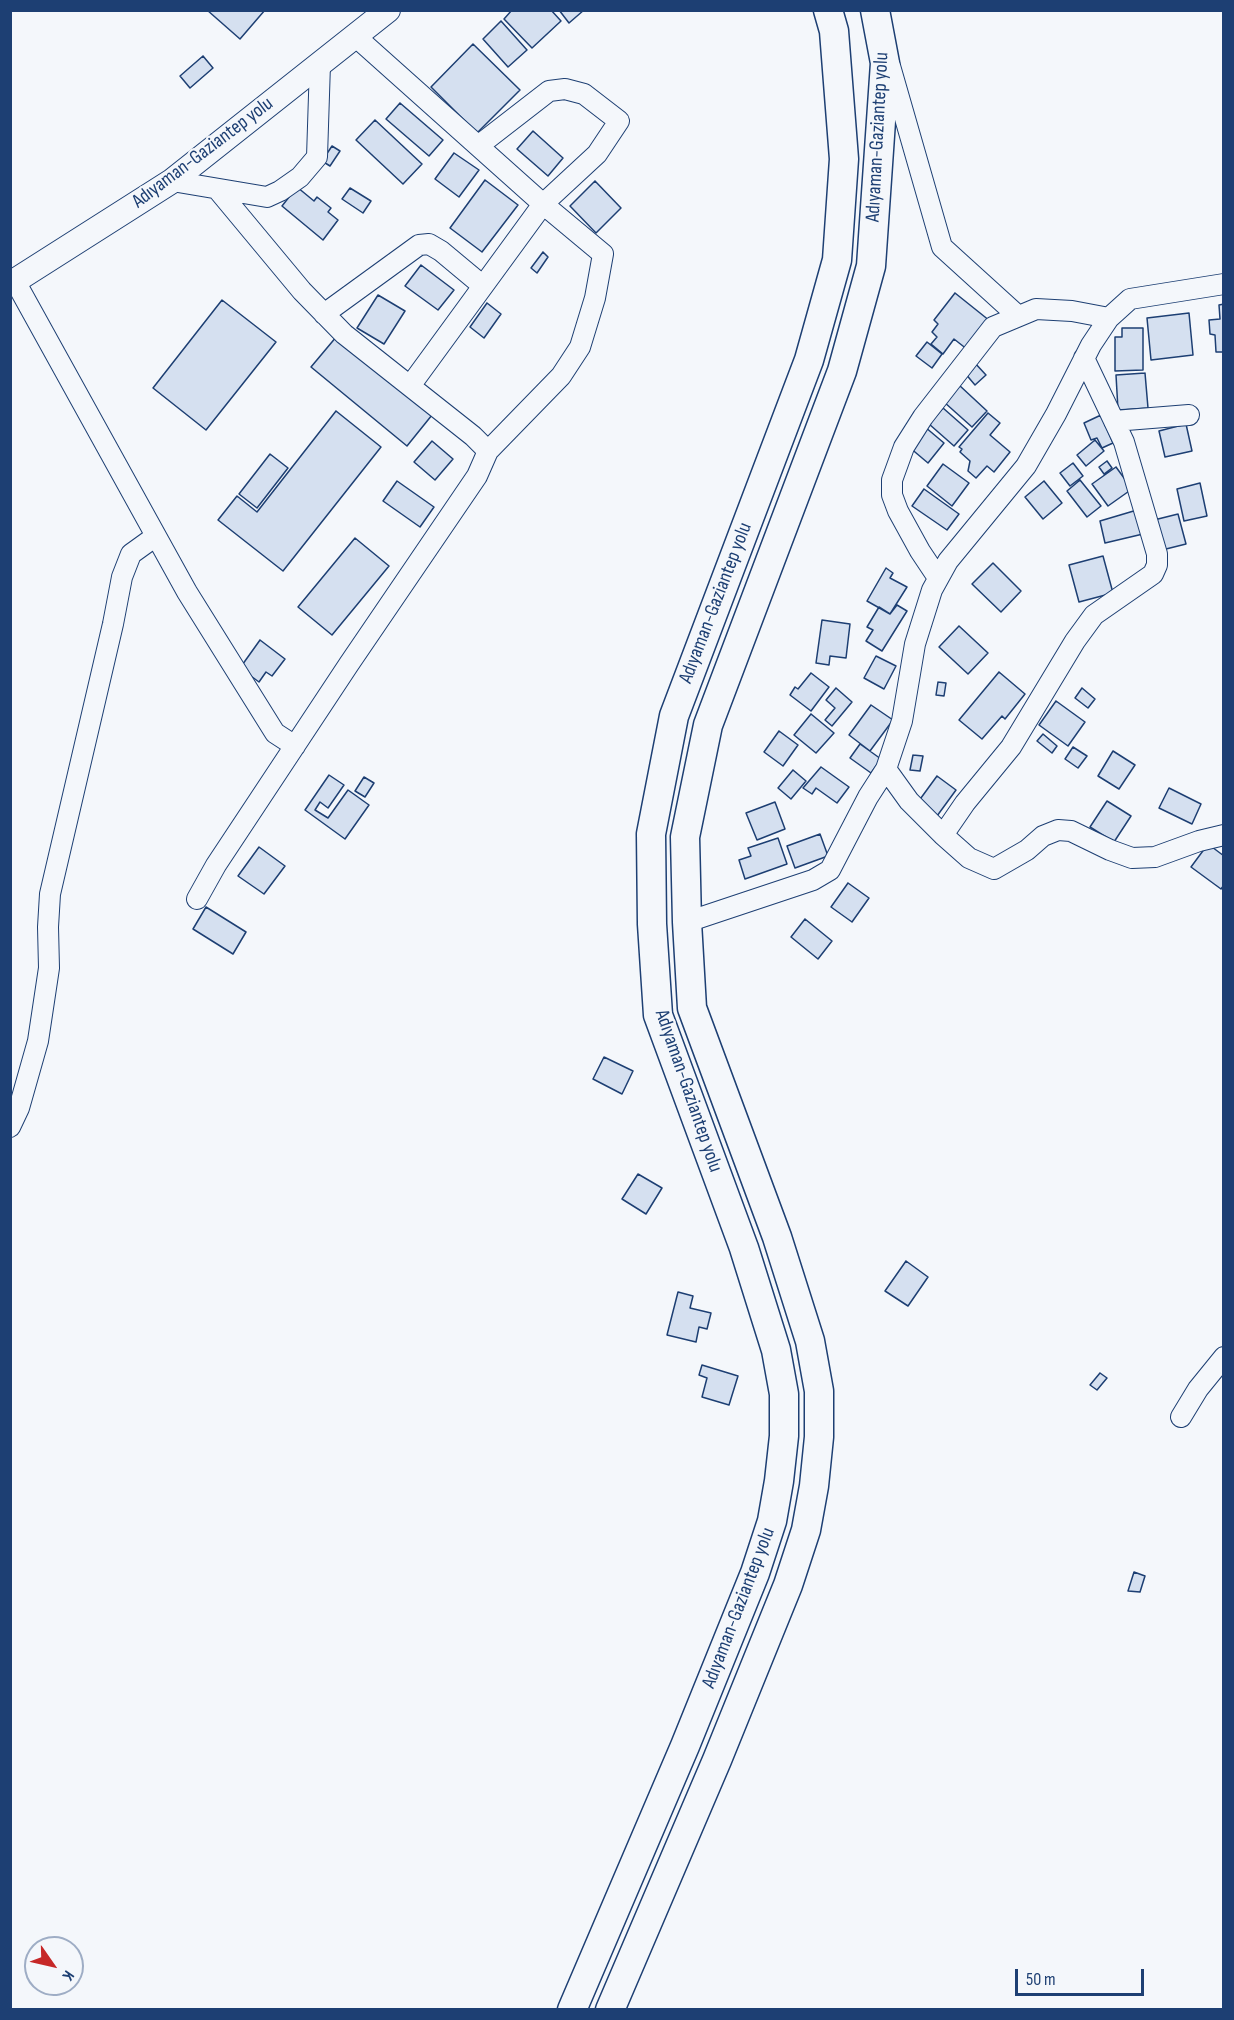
<!DOCTYPE html>
<html>
<head>
<meta charset="utf-8">
<style>
  body { margin:0 }
  #map { position:relative; width:1234px; height:2020px; overflow:hidden; background:#f4f7fb; font-family:"Sofia Sans Condensed",sans-serif }
  canvas { display:block }
  .frame { position:absolute; inset:0; border:12px solid #1d3f73; pointer-events:none }
  .north { position:absolute; left:24px; top:1936px; width:60px; height:60px; box-sizing:border-box; background:#f4f7fb; border:2px solid #9eadc5; border-radius:50%; rotate:124deg; font-size:16px; font-weight:700; line-height:24px; text-align:center; color:#1d3f73 }
  .north::after { content:''; display:block; margin:auto; width:21px; height:27px; background:#c62828; clip-path:polygon(50% 0,100% 100%,50% 72%,0 100%) }
  .scale { position:absolute; left:1015px; top:1969px; width:129px; height:27px; box-sizing:border-box; border:3px solid #1d3f73; border-top:0; padding-left:8px; font-size:18px; line-height:21px; white-space:nowrap; color:#1d3f73; -webkit-text-stroke:4px #f4f7fb; paint-order:stroke }
</style>
</head>
<body>
<div id="map">
<canvas width="1234" height="2020"></canvas>
<div class="frame"></div>
<div class="north">K</div>
<div class="scale">50 m</div>
</div>
<script>
const ctx = document.querySelector('canvas').getContext('2d');
ctx.lineJoin = 'round';
function paint(path, color) {
  ctx.fillStyle = color;
  ctx.fill(path, 'evenodd');
}
function toPath(rows) {
  const path = new Path2D();
  for (const r of rows) {
    path.moveTo(r[0], r[1]);
    for (let i = 2; i < r.length; i += 2) path.lineTo(r[i], r[i + 1]);
  }
  return path;
}
function stroke(path, color, width, dash) {
  ctx.strokeStyle = color;
  ctx.lineWidth = width;
  ctx.lineCap = dash ? 'butt' : 'round';
  ctx.setLineDash(dash || []);
  ctx.stroke(path);
}
function write(font, color, halo, rows, align = 'center') {
  ctx.font = font + ' "Sofia Sans Condensed",sans-serif';
  ctx.lineWidth = 4.5;
  ctx.setLineDash([]);
  ctx.textBaseline = 'middle';
  ctx.strokeStyle = halo;
  ctx.fillStyle = color;
  for (const [text, x, y, turn = 0] of rows) {
    ctx.save();
    ctx.translate(x, y);
    ctx.rotate((+turn || 0) * Math.PI / 180);
    ctx.textAlign = isNaN(turn) ? turn : align;
    if (halo) ctx.strokeText(text, 0, 0);
    ctx.fillText(text, 0, 0);
    ctx.restore();
  }
}
const building = toPath([
  [207,10,265,10,240,39,207,10],
  [512,10,551,10,561,21,532,48,504,19,512,10],
  [559,10,584,10,569,23,559,10],
  [501,21,527,50,508,67,483,39,501,21],
  [473,44,520,90,477,133,431,87,473,44],
  [203,56,213,68,190,88,180,76,203,56],
  [400,103,443,140,429,156,386,119,400,103],
  [375,120,422,164,403,184,356,140,375,120],
  [533,131,563,158,548,176,517,149,533,131],
  [332,146,340,151,330,166,322,161,332,146],
  [454,153,479,170,459,197,435,179,454,153],
  [485,180,518,205,482,252,450,228,485,180],
  [595,181,621,208,596,233,570,206,595,181],
  [297,187,314,201,317,197,331,208,328,212,338,220,323,240,282,206,297,187],
  [350,188,371,201,363,213,342,199,350,188],
  [543,252,548,257,537,273,531,268,543,252],
  [421,265,454,290,438,310,405,286,421,265],
  [955,293,990,321,968,350,954,339,943,354,931,344,937,337,932,332,938,324,934,320,955,293],
  [378,295,405,311,384,344,357,328,378,295],
  [222,300,276,342,206,430,153,388,222,300],
  [487,303,501,314,484,338,470,327,487,303],
  [1224,304,1224,352,1216,352,1215,335,1210,334,1209,320,1220,319,1219,305,1224,304],
  [1189,313,1193,355,1151,360,1147,318,1189,313],
  [1122,328,1143,328,1143,370,1115,371,1115,337,1122,337,1122,328],
  [337,336,432,415,407,446,311,367,337,336],
  [927,342,942,354,932,368,916,356,927,342],
  [974,362,986,375,975,385,964,372,974,362],
  [1145,373,1148,408,1118,410,1116,375,1145,373],
  [959,385,987,411,972,427,944,402,959,385],
  [943,408,968,430,954,446,929,424,943,408],
  [336,411,381,447,283,571,218,520,237,496,257,512,336,411],
  [988,413,1000,423,990,435,1010,452,994,472,987,466,976,478,968,471,970,461,960,452,962,449,959,447,988,413],
  [1101,415,1113,443,1102,448,1097,438,1091,440,1084,423,1101,415],
  [1186,424,1192,451,1165,457,1159,431,1186,424],
  [925,427,944,443,928,463,909,447,925,427],
  [1095,440,1104,451,1086,466,1077,455,1095,440],
  [432,441,453,459,435,480,414,462,432,441],
  [270,454,288,468,257,508,239,494,270,454],
  [1107,461,1112,468,1104,474,1099,467,1107,461],
  [1073,463,1083,476,1070,486,1060,473,1073,463],
  [943,464,969,483,952,506,927,486,943,464],
  [1116,467,1132,489,1108,506,1092,484,1116,467],
  [1080,480,1101,506,1087,517,1067,491,1080,480],
  [397,481,434,507,420,527,383,501,397,481],
  [1044,481,1062,503,1043,519,1025,497,1044,481],
  [1200,483,1207,516,1184,521,1177,489,1200,483],
  [924,489,959,514,947,530,912,506,924,489],
  [1137,510,1143,534,1105,543,1100,521,1137,510],
  [1178,514,1186,544,1162,550,1154,520,1178,514],
  [355,538,389,566,332,635,298,607,355,538],
  [1103,556,1113,593,1079,602,1069,565,1103,556],
  [993,563,1021,591,1001,612,972,584,993,563],
  [886,568,893,573,890,578,907,587,890,614,867,601,886,568],
  [897,605,907,611,882,651,866,641,873,630,867,627,879,607,890,614,897,605],
  [822,620,850,624,846,658,830,656,829,665,816,663,822,620],
  [959,626,988,653,968,674,939,647,959,626],
  [260,640,285,659,272,676,266,672,259,682,240,668,260,640],
  [876,656,896,666,884,689,864,678,876,656],
  [999,672,1025,694,1005,719,1002,716,982,739,959,720,999,672],
  [811,673,829,687,811,711,790,695,795,687,798,689,811,673],
  [938,682,946,683,944,696,936,695,938,682],
  [836,688,852,702,832,726,825,720,835,708,826,700,836,688],
  [1082,688,1095,699,1088,708,1075,698,1082,688],
  [1056,701,1085,722,1068,746,1039,725,1056,701],
  [871,705,893,720,870,751,849,735,871,705],
  [811,714,834,733,816,753,794,735,811,714],
  [779,731,798,745,783,766,764,752,779,731],
  [1043,734,1057,746,1052,753,1037,741,1043,734],
  [860,744,881,759,871,773,850,758,860,744],
  [1073,747,1087,756,1078,768,1065,759,1073,747],
  [1113,751,1135,765,1119,789,1098,776,1113,751],
  [913,755,923,756,920,771,910,770,913,755],
  [821,767,849,787,837,803,816,788,812,794,803,788,821,767],
  [793,770,806,781,791,799,778,788,793,770],
  [329,775,344,785,328,808,320,802,315,810,328,818,348,790,369,805,345,839,305,810,329,775],
  [937,776,956,790,937,816,918,802,937,776],
  [364,777,374,783,365,797,355,791,364,777],
  [1169,788,1201,804,1192,824,1159,808,1169,788],
  [1107,801,1131,816,1114,842,1090,827,1107,801],
  [775,802,785,829,757,840,746,813,775,802],
  [820,834,828,856,795,868,787,846,820,834],
  [778,838,787,864,745,879,739,860,751,856,748,848,778,838],
  [1208,844,1224,856,1224,885,1221,889,1191,867,1208,844],
  [259,847,285,866,264,894,238,876,259,847],
  [848,883,869,898,852,922,831,907,848,883],
  [206,907,246,932,233,954,193,929,206,907],
  [805,919,832,941,818,959,791,937,805,919],
  [604,1057,633,1071,622,1094,593,1079,604,1057],
  [638,1174,662,1188,646,1214,622,1199,638,1174],
  [906,1261,928,1277,908,1306,885,1291,906,1261],
  [678,1292,693,1296,690,1308,711,1313,707,1329,699,1327,696,1342,667,1335,678,1292],
  [702,1365,738,1376,729,1405,702,1397,707,1378,699,1375,702,1365],
  [1100,1373,1107,1378,1097,1390,1090,1385,1100,1373],
  [1134,1572,1145,1576,1140,1592,1128,1591,1134,1572]
]);
const minor = toPath([
  [355,36,543,204,603,254,595,298,580,347,561,376,488,451],
  [890,66,942,247,1018,316],
  [172,181,267,197,280,191,300,177,317,157,320,64],
  [15,281,187,592,275,733,295,746],
  [324,314,419,245,429,244,441,251,483,286],
  [410,386,543,204,597,154,619,121,584,94,565,89,549,91,478,146],
  [1114,421,1189,415],
  [938,578,920,551,898,511,892,495,892,480,904,447,923,417,993,327,1036,309,1072,311,1109,318],
  [886,769,909,801,943,835,969,858,994,869,1027,850,1043,836,1058,830,1071,831,1110,850,1132,858,1155,857,1199,841,1224,835],
  [943,835,965,803,1011,747,1075,641,1094,615,1153,574,1157,565,1157,554,1124,442,1084,358],
  [197,899,216,865,349,664,477,476,488,451,473,436,344,334,302,291,218,190],
  [687,922,813,880,830,870,868,797,886,769,902,721,915,644,932,590,948,561,1026,466,1056,414,1091,345,1109,318,1130,299,1224,284],
  [10,1127,19,1108,38,1041,49,968,48,927,50,894,113,624,122,577,131,554,156,536],
  [1181,1417,1198,1389,1224,1357]
]);
const major = toPath([
  [10,284,172,181,388,10]
]);
const highway = toPath([
  [572,2010,685,1746,755,1573,772,1521,779,1481,784,1436,784,1394,776,1350,744,1248,658,1015,652,924,651,834,674,716,809,360,837,260,844,159,834,31,828,10],
  [610,2010,717,1760,788,1585,806,1530,814,1486,819,1437,819,1391,810,1341,777,1237,692,1008,687,922,685,837,708,725,842,371,871,266,885,63,875,10]
]);
const streetNames = [
  ["Adıyaman-Gaziantep yolu",878,137,-87],
  ["Adıyaman-Gaziantep yolu",203,153,-37],
  ["Adıyaman-Gaziantep yolu",716,603,-69],
  ["Adıyaman-Gaziantep yolu",688,1091,71],
  ["Adıyaman-Gaziantep yolu",739,1608,-69]
];
paint(building, '#d5e0f0');
stroke(building, '#1d3f73', 1.5);
stroke(minor, '#1d3f73', 22);
stroke(major, '#1d3f73', 26);
stroke(highway, '#1d3f73', 31);
stroke(minor, '#f4f7fb', 20);
stroke(major, '#f4f7fb', 24);
stroke(highway, '#f4f7fb', 28);
write('20px', '#1d3f73', '#f4f7fb', streetNames);
</script>
</body>
</html>
